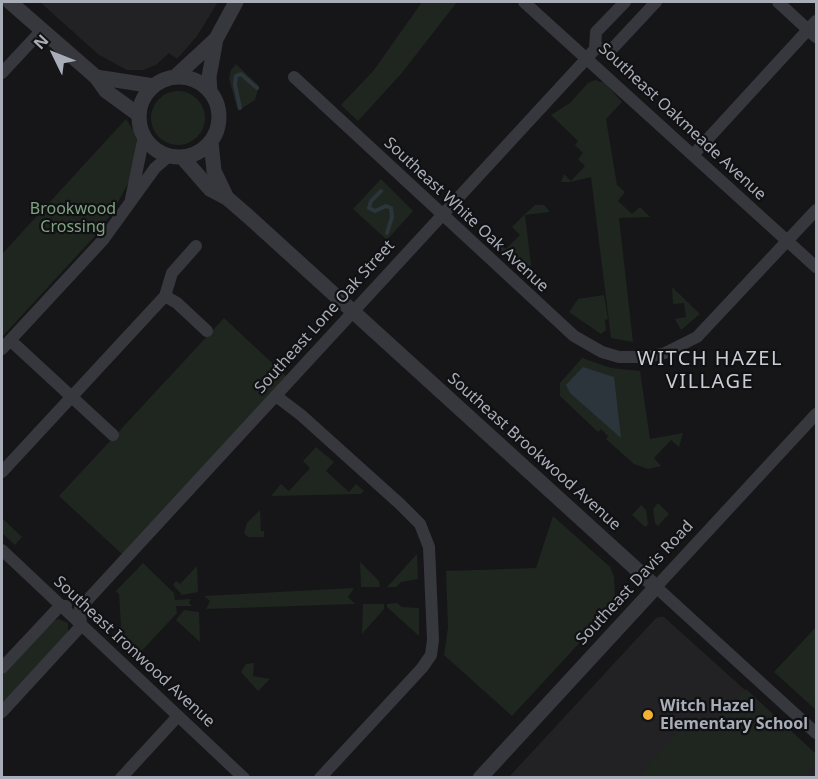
<!DOCTYPE html>
<html>
<head>
<meta charset="utf-8">
<style>
  body { margin:0 }
  #map { position:relative; width:818px; height:779px; overflow:hidden; background:#161618; font-family:"Noto Sans",sans-serif }
  canvas { display:block }
  .frame { position:absolute; inset:0; border:3px solid #a8adb8; pointer-events:none }
  .north { position:absolute; left:24px; top:24px; width:60px; height:60px; -webkit-text-stroke:4px #111113; paint-order:stroke; rotate:313deg; font-size:16px; font-weight:700; line-height:24px; text-align:center; color:#a8adb8 }
  .north::after { content:''; display:block; margin:auto; width:21px; height:27px; background:#a8adb8; clip-path:polygon(50% 0,100% 100%,50% 72%,0 100%) }
</style>
</head>
<body>
<div id="map">
<canvas width="818" height="779"></canvas>
<div class="frame"></div>
<div class="north">N</div>
</div>
<script>
const ctx = document.querySelector('canvas').getContext('2d');
ctx.lineJoin = 'round';
function paint(path, color) {
  ctx.fillStyle = color;
  ctx.fill(path, 'evenodd');
}
function toPath(rows) {
  const path = new Path2D();
  for (const r of rows) {
    if (r.length === 3) {
      path.moveTo(r[0] + r[2], r[1]);
      path.arc(r[0], r[1], r[2], 0, 2 * Math.PI);
      continue;
    }
    path.moveTo(r[0], r[1]);
    for (let i = 2; i < r.length; i += 2) path.lineTo(r[i], r[i + 1]);
  }
  return path;
}
function stroke(path, color, width, dash) {
  ctx.strokeStyle = color;
  ctx.lineWidth = width;
  ctx.lineCap = dash ? 'butt' : 'round';
  ctx.setLineDash(dash || []);
  ctx.stroke(path);
}
function write(font, color, halo, rows, align = 'center') {
  ctx.font = font + ' "Noto Sans",sans-serif';
  ctx.lineWidth = 4.5;
  ctx.setLineDash([]);
  ctx.textBaseline = 'middle';
  ctx.strokeStyle = halo;
  ctx.fillStyle = color;
  for (const [text, x, y, turn = 0] of rows) {
    ctx.save();
    ctx.translate(x, y);
    ctx.rotate((+turn || 0) * Math.PI / 180);
    ctx.textAlign = isNaN(turn) ? turn : align;
    if (halo) ctx.strokeText(text, 0, 0);
    ctx.fillText(text, 0, 0);
    ctx.restore();
  }
}
const built = toPath([
  [40,2,218,2,197,36,177,59,169,53,156,65,143,70,127,70,99,55],
  [660,617,664,617,816,754,816,777,508,778,656,618]
]);
const green = toPath([
  [422,2,457,2,401,74,358,121,341,105,374,70],
  [236,64,259,86,255,100,238,111,229,78,231,70],
  [595,80,605,83,622,102,606,119,617,185,625,192,618,201,632,214,640,207,650,217,619,218,633,342,611,338,591,177,570,182,561,182,564,174,571,181,585,166,578,159,583,153,575,145,578,141,551,115,570,103,588,83],
  [178,118,27],
  [126,119,135,133,138,145,131,178,112,213,95,236,2,337,2,254],
  [381,179,413,211,387,240,353,209],
  [535,205,544,205,550,212,525,215,533,281,495,246,498,242,506,249,520,235,512,227,524,215],
  [672,287,700,314,681,330,675,319,686,317,684,303,673,304],
  [604,295,608,319,605,320,606,330,601,334,569,312,578,299],
  [224,318,287,377,123,555,59,496],
  [582,358,611,368,640,371,650,439,683,433,679,447,671,440,654,458,661,466,648,469,634,464,606,439,608,436,601,429,598,432,560,396,560,383],
  [316,447,334,462,326,471,349,492,356,484,364,491,361,494,271,496,281,484,289,491,310,468,303,461],
  [658,503,669,514,658,526,655,523,653,509],
  [641,505,646,510,648,524,645,527,632,515],
  [260,510,261,531,264,531,264,537,248,537,244,533,247,523],
  [553,516,610,567,614,577,615,596,607,613,512,716,444,655,448,628,446,571,536,568],
  [2,518,22,537,15,545,2,533],
  [417,554,418,579,401,582,396,587,387,587],
  [360,562,379,581,380,587,361,587],
  [143,563,174,593,175,600,191,599,189,603,192,606,176,606,177,613,136,657,112,635,121,626,119,594,116,591],
  [197,566,198,592,182,595,173,585,176,581,180,584],
  [354,588,348,597,355,604,206,609,210,601,204,596],
  [397,603,402,607,419,608,419,636,387,607,387,604],
  [363,604,384,604,384,609,362,634],
  [184,610,199,612,200,642,176,620],
  [59,619,68,623,68,633,2,704,2,676,51,622],
  [816,627,816,710,774,672],
  [254,663,253,676,270,679,258,691,241,672,246,664],
  [746,689,816,754,816,763,803,777,643,778,640,775,694,716,709,730]
]);
const water = toPath([
  [583,367,614,377,621,438,570,393,566,385]
]);
const stream = toPath([
  [240,108,235,85,236,76,241,74,257,88],
  [381,191,371,201,369,208,375,211,386,206,391,208,392,217,387,233]
]);
const minor = toPath([
  [524,2,816,267],
  [778,2,816,37],
  [595,49,613,48,656,2],
  [2,73,42,30],
  [294,77,574,336,602,352,619,357,648,357,665,353,697,337,816,210],
  [693,155,816,21],
  [131,199,144,136],
  [165,296,177,303,207,331],
  [10,340,113,435],
  [2,349,103,240,155,168,169,156],
  [276,396,301,415,400,504,420,524,429,547,433,640,431,655,422,668,320,778],
  [816,414,656,587,816,733],
  [2,472,165,296,172,273,196,246],
  [2,550,244,778],
  [2,668,60,606,66,606],
  [2,712,81,626,80,608,588,57,595,49,596,32,625,2],
  [121,778,178,716]
]);
const tertiary = toPath([
  [10,2,96,77,106,91,139,115],
  [96,77,154,86],
  [175,77,216,39],
  [179,117,40],
  [210,92,209,77,216,39,236,2],
  [211,142,214,171,227,198],
  [182,157,210,189,227,198,249,217,656,587,480,778]
]);
const markers = [
  [648,715,6,"#f2b134"]
];
const streetNames = [
  ["Southeast Oakmeade Avenue",682,122,43],
  ["Southeast White Oak Avenue",466,215,43],
  ["Southeast Lone Oak Street",325,317,-48],
  ["Southeast Brookwood Avenue",534,452,42],
  ["Southeast Davis Road",635,583,-47],
  ["Southeast Ironwood Avenue",134,652,43]
];
const parkNames = [
  ["Brookwood",73,209],
  ["Crossing",73,227]
];
const poiNames = [
  ["Witch Hazel",660,706],
  ["Elementary School",660,724]
];
const quarterNames = [
  ["WITCH HAZEL",710,359],
  ["VILLAGE",710,382]
];
paint(built, '#222225');
paint(green, '#1e261f');
paint(water, '#2c353c');
stroke(stream, '#2c353c', 4);
stroke(minor, '#37383d', 12);
stroke(tertiary, '#37383d', 15);
for (const [x, y, r, color] of markers) {
  const dot = new Path2D();
  dot.arc(x, y, r, 0, 2 * Math.PI);
  ctx.fillStyle = color;
  ctx.fill(dot);
  stroke(dot, '#111113', 2);
}
write('16px', '#a8adb8', '#111113', streetNames);
write('16px', '#7fa381', '#111113', parkNames);
write('bold 16px', '#a8adb8', '#111113', poiNames, 'left');
ctx.letterSpacing = '1.5px';
write('20px', '#c9ccd4', '#111113', quarterNames);
ctx.letterSpacing = '0px';
</script>
</body>
</html>
